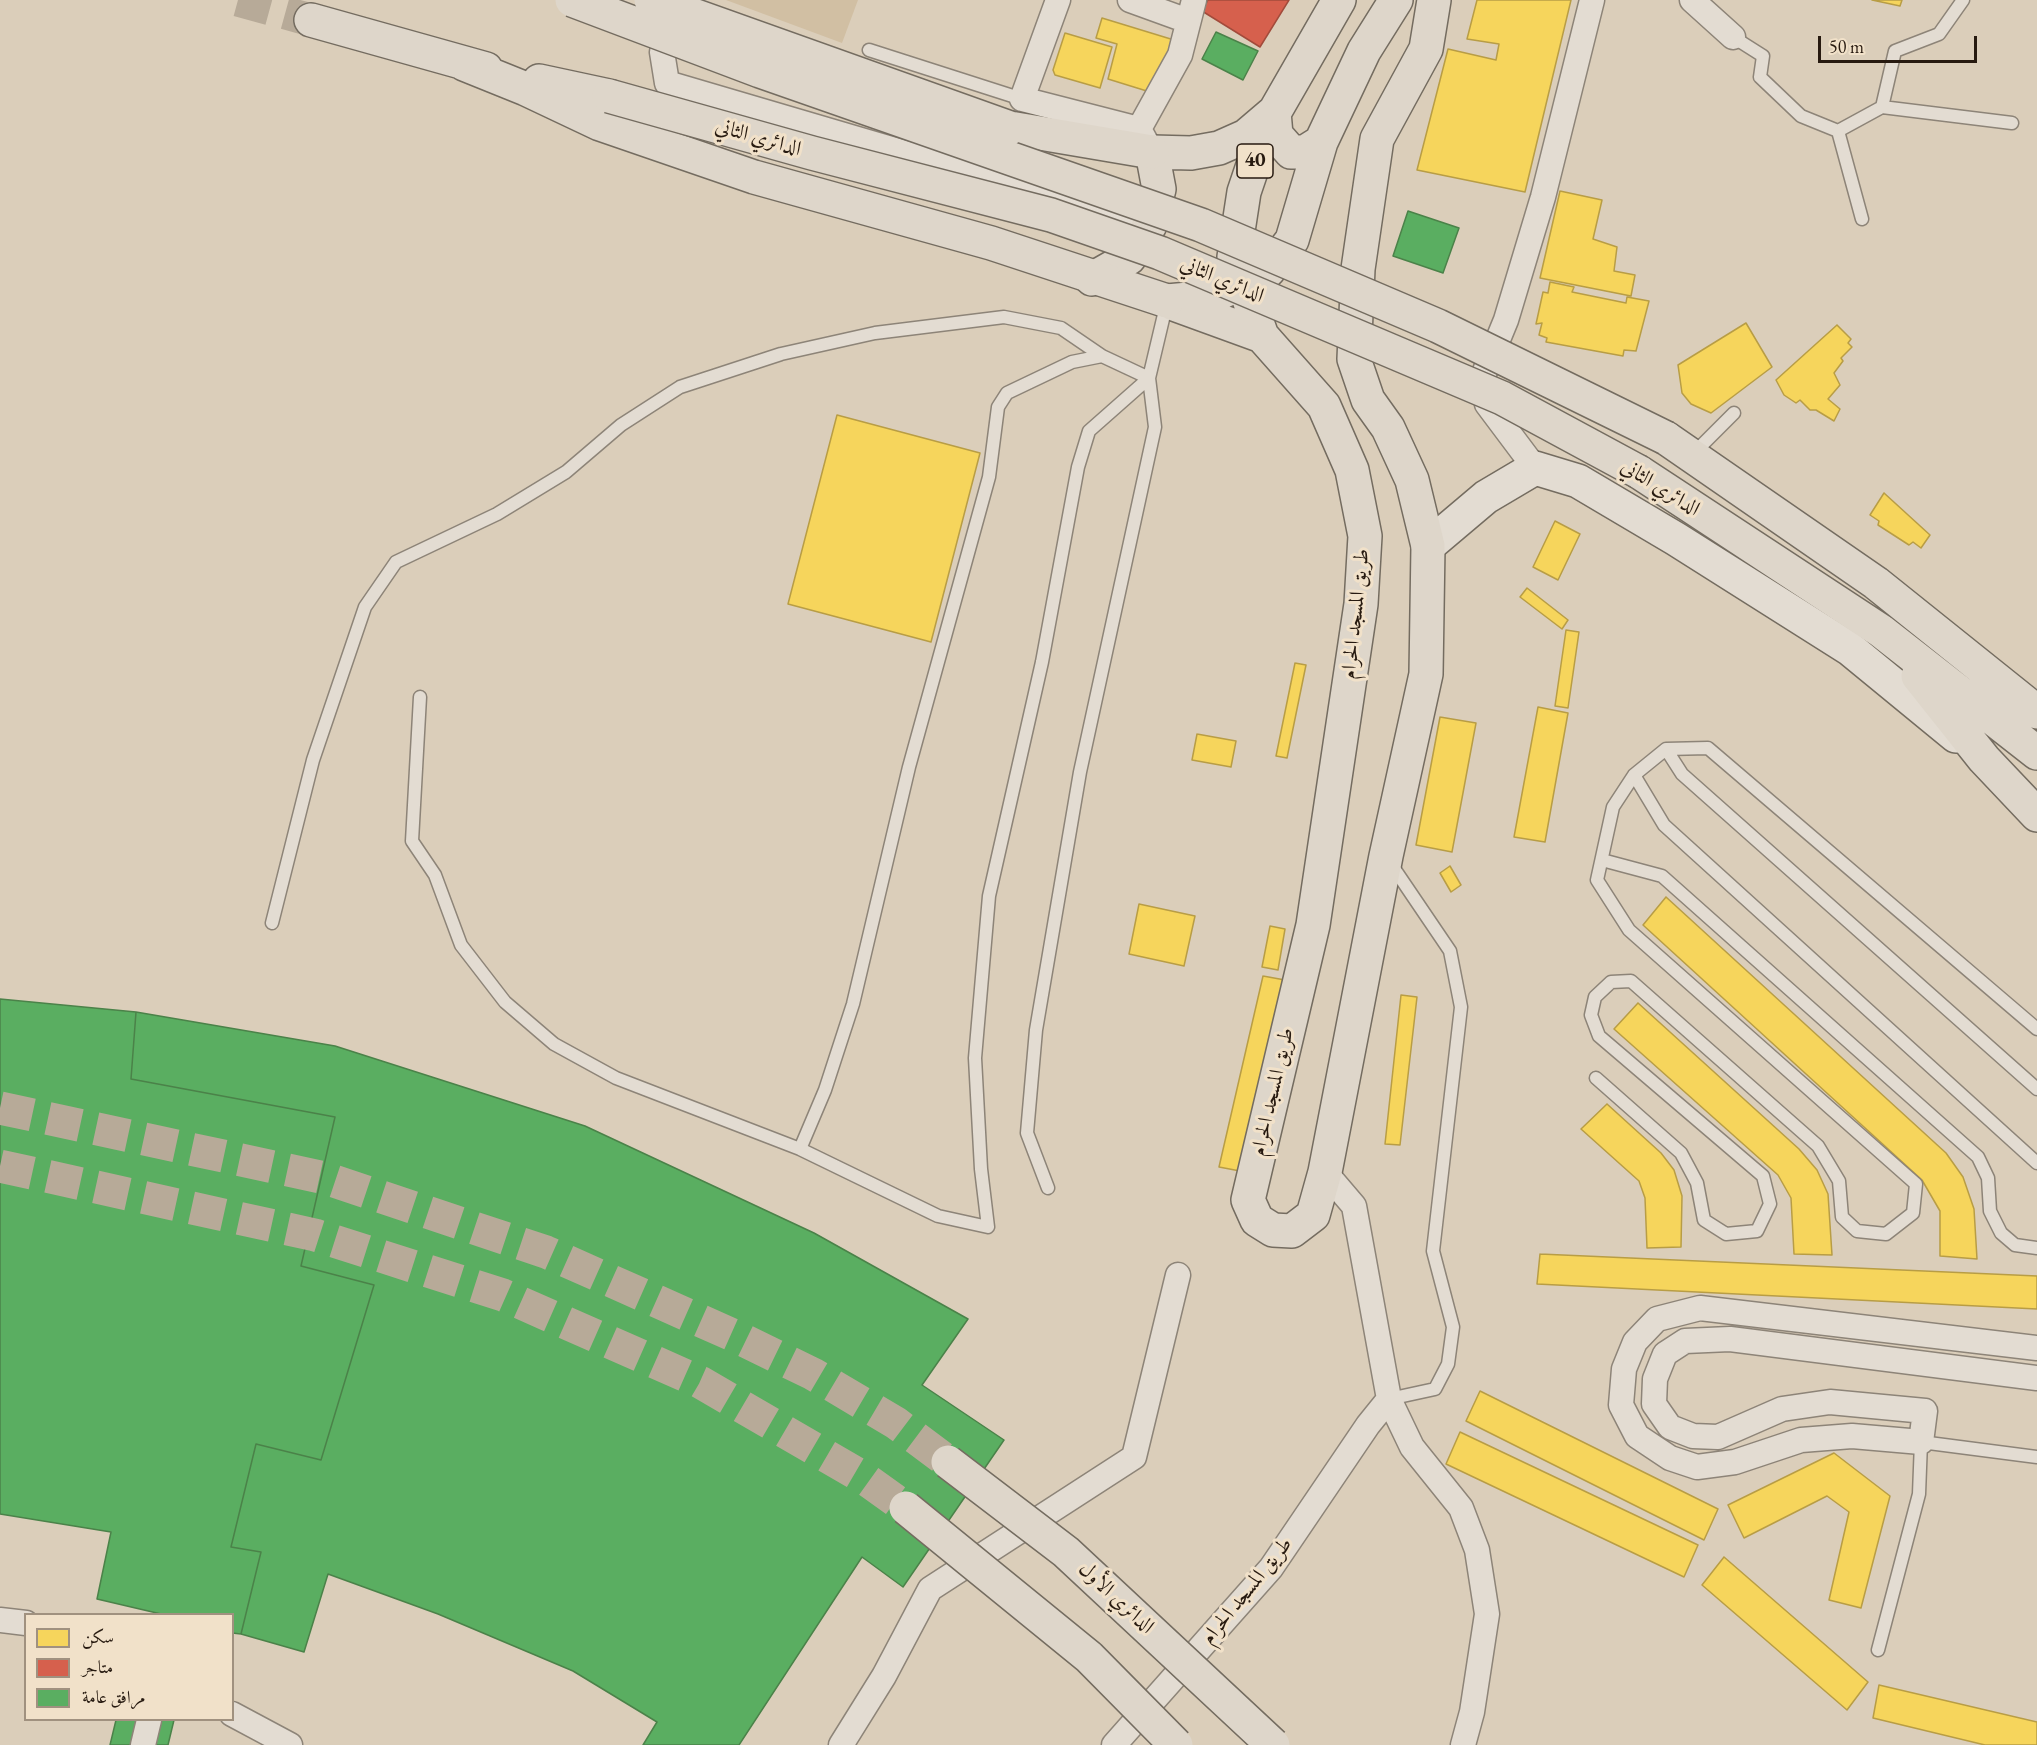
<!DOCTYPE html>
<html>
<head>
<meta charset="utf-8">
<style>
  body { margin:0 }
  #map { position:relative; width:2037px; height:1745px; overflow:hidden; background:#dbceba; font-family:"EB Garamond",Amiri,serif }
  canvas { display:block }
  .legend { position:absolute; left:24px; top:1613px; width:210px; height:108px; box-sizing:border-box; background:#f1e1c9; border:2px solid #a0917f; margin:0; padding:8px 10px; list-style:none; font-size:18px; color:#271a10 }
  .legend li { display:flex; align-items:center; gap:12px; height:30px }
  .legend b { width:30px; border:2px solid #a0917f }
  .scale { position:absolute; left:1818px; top:36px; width:159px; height:27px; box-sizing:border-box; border:3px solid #271a10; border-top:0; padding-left:8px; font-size:18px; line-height:21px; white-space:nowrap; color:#271a10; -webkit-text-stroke:4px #f1e1c9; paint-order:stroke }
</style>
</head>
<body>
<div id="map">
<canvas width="2037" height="1745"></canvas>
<ul class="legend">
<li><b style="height:16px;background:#f6d55c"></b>سكن</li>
<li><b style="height:16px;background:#d6604d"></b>متاجر</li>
<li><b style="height:16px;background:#5aae61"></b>مرافق عامة</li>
</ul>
<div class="scale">50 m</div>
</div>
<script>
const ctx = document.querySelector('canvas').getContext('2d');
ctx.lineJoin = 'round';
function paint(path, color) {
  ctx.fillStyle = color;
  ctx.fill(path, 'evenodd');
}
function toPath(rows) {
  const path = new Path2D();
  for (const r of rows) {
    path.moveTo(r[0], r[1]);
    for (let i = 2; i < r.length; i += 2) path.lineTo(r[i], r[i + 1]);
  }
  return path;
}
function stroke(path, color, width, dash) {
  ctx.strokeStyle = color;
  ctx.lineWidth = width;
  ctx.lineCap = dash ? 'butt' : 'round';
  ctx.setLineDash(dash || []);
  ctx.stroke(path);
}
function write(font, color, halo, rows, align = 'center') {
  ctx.font = font + ' "EB Garamond",Amiri,serif';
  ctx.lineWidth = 6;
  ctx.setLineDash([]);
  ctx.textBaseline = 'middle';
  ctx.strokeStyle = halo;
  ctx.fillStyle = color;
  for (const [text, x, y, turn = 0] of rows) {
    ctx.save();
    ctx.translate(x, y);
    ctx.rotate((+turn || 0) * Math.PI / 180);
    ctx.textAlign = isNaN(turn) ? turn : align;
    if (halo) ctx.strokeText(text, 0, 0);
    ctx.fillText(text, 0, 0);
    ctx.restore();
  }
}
const green = toPath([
  [726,0,858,0,842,43]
]);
const homes = toPath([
  [1477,0,1571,0,1525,192,1417,170,1448,49,1496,60,1499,44,1467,39,1477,0],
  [1872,0,1902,0,1900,6,1872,0],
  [1102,18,1174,40,1158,87,1150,92,1108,79,1117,44,1096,38,1102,18],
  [1065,33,1112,47,1100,88,1055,75,1053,70,1065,33],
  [1560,191,1602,200,1593,239,1617,247,1614,271,1635,275,1631,296,1540,278,1560,191],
  [1550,282,1574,287,1572,292,1626,303,1627,297,1649,301,1636,351,1624,350,1623,356,1546,342,1547,338,1539,335,1542,323,1536,324,1543,292,1548,293,1550,282],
  [1746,323,1772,367,1711,413,1691,404,1682,393,1678,365,1746,323],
  [1837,325,1851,339,1848,343,1852,347,1841,358,1843,361,1834,373,1840,385,1828,399,1840,409,1834,421,1816,410,1810,410,1800,400,1796,403,1784,395,1776,380,1837,325],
  [837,415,980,453,931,642,788,604,837,415],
  [1884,493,1930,535,1921,548,1913,542,1909,545,1878,525,1879,521,1870,515,1884,493],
  [1555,521,1580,534,1558,580,1533,567,1555,521],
  [1527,588,1568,620,1562,629,1520,597,1527,588],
  [1566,630,1579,632,1568,708,1555,706,1566,630],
  [1295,663,1306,665,1287,758,1276,756,1295,663],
  [1538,707,1568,713,1545,842,1514,837,1538,707],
  [1440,717,1476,723,1452,852,1416,845,1440,717],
  [1197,734,1236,741,1231,767,1192,760,1197,734],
  [1450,866,1461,885,1451,892,1440,873,1450,866],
  [1666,897,1946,1153,1963,1177,1974,1209,1977,1259,1940,1256,1940,1211,1922,1180,1643,925,1666,897],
  [1139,904,1195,916,1184,966,1129,954,1139,904],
  [1270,926,1285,929,1278,970,1262,967,1270,926],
  [1263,976,1285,980,1240,1171,1219,1167,1263,976],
  [1401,995,1417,997,1400,1145,1385,1144,1401,995],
  [1638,1003,1799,1149,1817,1170,1828,1194,1832,1255,1794,1254,1791,1198,1778,1175,1614,1029,1638,1003],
  [1607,1104,1661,1153,1674,1170,1682,1196,1681,1247,1647,1248,1645,1198,1639,1181,1581,1129,1607,1104],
  [1540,1254,2037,1276,2037,1309,1537,1284,1540,1254],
  [1480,1391,1718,1509,1704,1540,1466,1421,1480,1391],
  [1460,1432,1698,1545,1684,1577,1446,1464,1460,1432],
  [1834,1453,1890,1496,1861,1608,1829,1600,1849,1512,1827,1496,1744,1538,1728,1505,1834,1453],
  [1724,1557,1868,1682,1847,1710,1702,1585,1724,1557],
  [1879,1685,2037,1722,2037,1745,1985,1745,1873,1718,1879,1685]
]);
const shops = toPath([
  [1208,0,1289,0,1260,47,1202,11,1208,0]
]);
const public = toPath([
  [1216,32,1258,51,1243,80,1202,59,1216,32],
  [1408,211,1459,228,1443,273,1393,256,1408,211],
  [0,999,136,1012,131,1079,335,1117,301,1266,374,1285,321,1460,256,1444,231,1547,261,1552,241,1634,232,1633,232,1614,161,1614,97,1599,111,1532,0,1514,0,999],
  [136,1012,335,1046,585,1126,814,1233,968,1319,922,1385,1004,1440,903,1587,862,1557,739,1745,643,1745,657,1722,573,1671,438,1614,328,1574,304,1652,241,1634,261,1552,231,1547,256,1444,321,1460,374,1285,301,1266,335,1117,131,1079,136,1012],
  [116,1720,174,1720,168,1745,110,1745,116,1720]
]);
const highwayTunnel = toPath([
  [238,0,311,20],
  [0,1108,325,1178,546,1252,735,1336,813,1374,896,1423,948,1462],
  [0,1166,315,1235,503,1295,700,1382,864,1478,906,1508]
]);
const lane = toPath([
  [1733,37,1763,56,1760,77,1801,116,1838,131,1882,107,1895,51,1939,34,1963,0],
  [869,50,1022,99],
  [1882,107,2012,123],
  [1838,131,1862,219],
  [1693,454,1734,413],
  [420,697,412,841,435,875,461,945,505,1002,554,1044,616,1078,800,1149,938,1216,988,1227,981,1169,975,1058,989,896,1042,662,1078,467,1089,431,1149,378,1167,302],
  [1666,749,1682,774,2037,1089],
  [1634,775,1664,825,2037,1163],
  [1602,860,1662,876,1978,1157,1988,1178,1990,1211,2001,1233,2015,1245,2037,1248],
  [272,923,313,760,365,607,396,562,497,514,566,472,621,425,680,387,781,354,875,333,1004,317,1061,328,1102,356],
  [1596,1078,1681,1153,1697,1183,1704,1220,1726,1234,1757,1231,1770,1204,1763,1176,1599,1036,1591,1015,1595,997,1611,982,1631,981,1818,1146,1839,1181,1842,1217,1857,1231,1886,1234,1913,1213,1916,1184,1629,930,1597,880,1613,807,1634,775,1666,749,1708,748,2037,1029],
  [800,1149,825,1090,853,1004,909,767,989,477,998,407,1007,393,1072,362,1102,356,1149,378,1155,427,1080,772,1036,1030,1027,1133,1048,1188],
  [1389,1399,1435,1389,1448,1364,1453,1327,1433,1251,1461,1007,1450,951,1391,864],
  [1878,1650,1919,1494,1921,1442,2037,1457]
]);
const street = toPath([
  [1058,0,1022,99,1139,129],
  [1130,0,1188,21],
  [1692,0,1733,37],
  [676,21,662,52,667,83,1150,225],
  [1146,142,1139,129,1180,55,1194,0],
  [1535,468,1487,404,1483,376,1506,320,1543,197,1592,0],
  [1325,1172,1354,1206,1389,1399,1412,1447,1461,1508,1477,1550,1487,1614,1472,1712,1463,1745],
  [2037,1348,1700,1308,1657,1319,1635,1342,1624,1369,1621,1405,1637,1436,1670,1458,1697,1467,1735,1462,1801,1440,1852,1436,1921,1442,1925,1411,1830,1402,1782,1409,1718,1437,1693,1436,1670,1427,1654,1404,1655,1379,1665,1354,1685,1341,1730,1339,2037,1378],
  [0,1620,26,1623],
  [232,1714,290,1745],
  [143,1745,149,1720],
  [841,1745,884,1676,930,1589,1134,1457,1178,1275],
  [1114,1745,1271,1568,1368,1425,1389,1399]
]);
const secondary = toPath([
  [1428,546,1486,497,1535,468,1578,481,1676,539,1850,649,1956,736]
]);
const primary = toPath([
  [1339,0,1266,127,1244,192,1234,257,1262,336,1324,406,1352,470,1365,536,1361,604,1313,925,1248,1200,1257,1220,1273,1230,1292,1231,1313,1215,1325,1172,1386,856,1426,674,1428,546,1412,480,1388,428,1368,400,1354,359,1358,269,1377,139,1426,49,1434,0],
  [1274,112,1276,135,1291,152,1305,152,1321,142],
  [1092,279,1129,258,1150,225,1159,189,1152,152,1191,153,1219,148,1246,136,1273,113],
  [1167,301,1211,297,1268,271,1292,240,1321,142,1364,51,1396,0],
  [1174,304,1262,336]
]);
const highway = toPath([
  [311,20,486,69],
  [464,64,526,89,600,124,754,177,991,243,1167,301],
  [539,81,609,96],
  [1010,128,1152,152],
  [1666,438,1876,583,2037,712],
  [1639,472,1881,631,2037,753],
  [1918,676,1984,759,2037,815]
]);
const highwayBridge = toPath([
  [572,0,760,71,1201,225,1438,326,1666,438],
  [651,0,1010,128],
  [609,96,812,153,1051,215,1160,253,1502,398,1639,472],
  [948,1462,1066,1552,1273,1745],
  [906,1508,1089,1657,1176,1745]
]);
const shields = [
  [1255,161,36]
];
const shieldNames = [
  ["40",1255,161]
];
const streetNames = [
  ["الدائري الثاني",758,138,16],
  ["الدائري الثاني",1222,280,23],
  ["الدائري الثاني",1660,488,32],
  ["طريق المسجد الحرام",1356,614,-84],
  ["طريق المسجد الحرام",1273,1092,-77],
  ["طريق المسجد الحرام",1247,1591,-51],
  ["الدائري الأول",1116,1598,43]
];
paint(green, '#d1bfa3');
paint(homes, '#f6d55c');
stroke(homes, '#b89d45', 1.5);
paint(shops, '#d6604d');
stroke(shops, '#a24b3b', 1.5);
paint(public, '#5aae61');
stroke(public, '#4b8249', 1.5);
stroke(highwayTunnel, '#b7aa98', 33, [33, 16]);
stroke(lane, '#8d8478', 15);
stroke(street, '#8d8478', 27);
stroke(secondary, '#746c60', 36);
stroke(primary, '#746c60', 36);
stroke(highway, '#746c60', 36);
stroke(lane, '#e3dcd2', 12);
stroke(street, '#e3dcd2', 24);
stroke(secondary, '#e3dcd2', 33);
stroke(primary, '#ded6ca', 33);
stroke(highway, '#ded6ca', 33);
stroke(highwayBridge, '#746c60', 36, []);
stroke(highwayBridge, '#ded6ca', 33);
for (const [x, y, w] of shields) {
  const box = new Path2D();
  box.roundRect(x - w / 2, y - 17, w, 34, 4.5);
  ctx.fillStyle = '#f1e1c9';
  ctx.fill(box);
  stroke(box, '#271a10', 1.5);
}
write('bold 20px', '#271a10', null, shieldNames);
write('21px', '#271a10', '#f1e1c9', streetNames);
</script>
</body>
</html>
